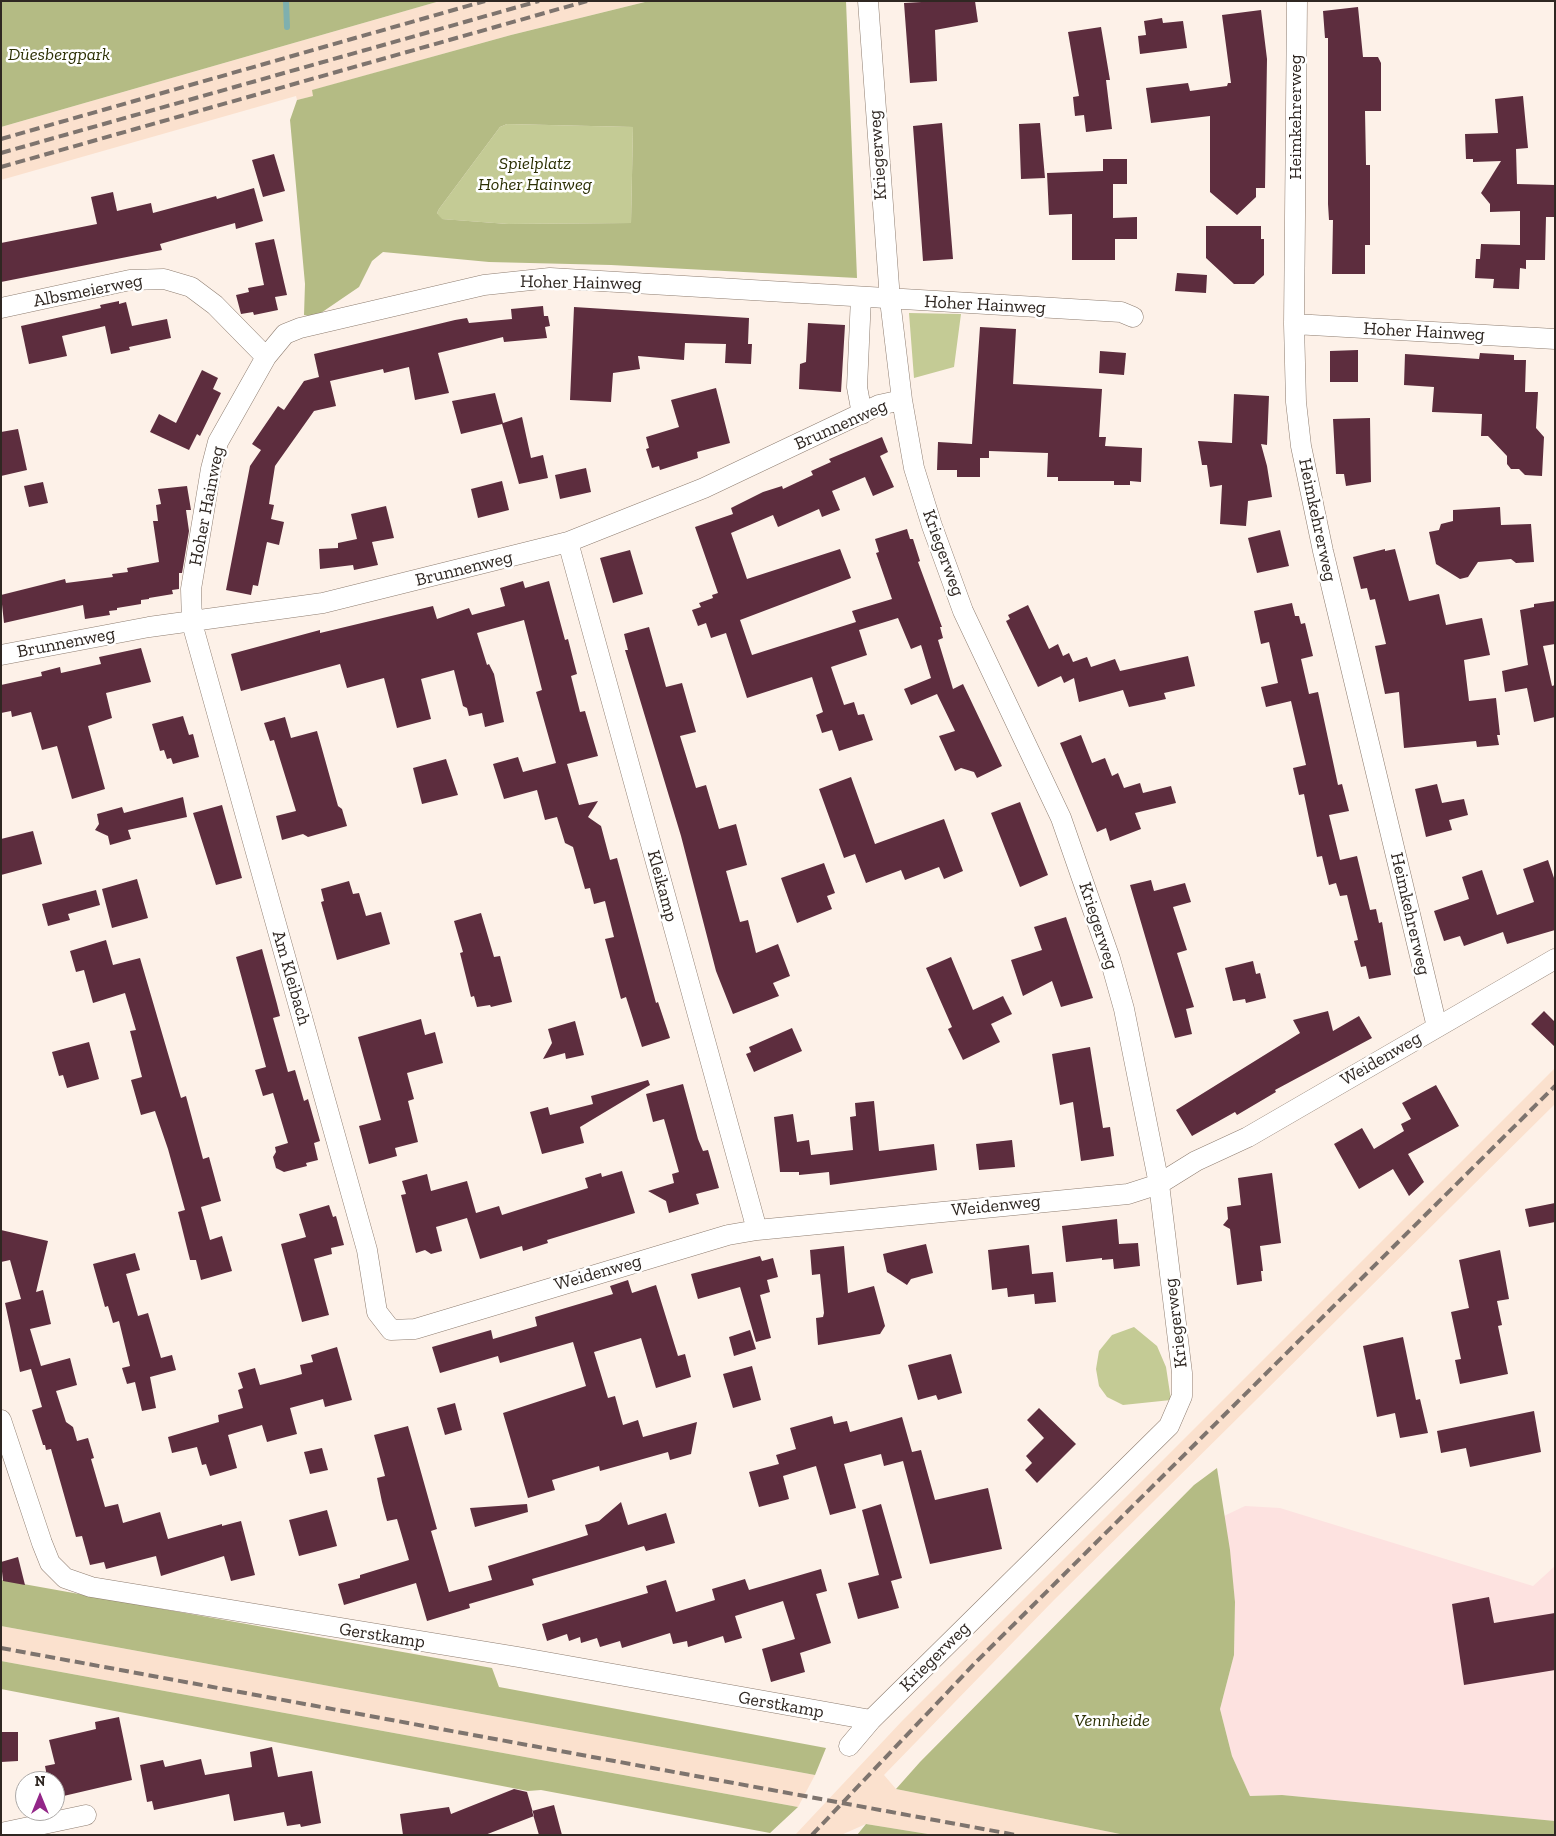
<!DOCTYPE html>
<html>
<head>
<meta charset="utf-8">
<style>
  body { margin:0 }
  #map { position:relative; width:1556px; height:1836px; overflow:hidden; background:#fdf1e8; font-family:"Zilla Slab",serif }
  canvas { display:block }
  .frame { position:absolute; inset:0; border:2px solid #2f2722; pointer-events:none }
  .north { position:absolute; left:15px; top:1771px; width:50px; height:50px; box-sizing:border-box; background:#fff; border:1px solid #aca9a7; border-radius:50%; rotate:0deg; font-size:14px; font-weight:700; line-height:20px; text-align:center; color:#2f2722 }
  .north::after { content:''; display:block; margin:auto; width:18px; height:22px; background:#932688; clip-path:polygon(50% 0,100% 100%,50% 72%,0 100%) }
</style>
</head>
<body>
<div id="map">
<canvas width="1556" height="1836"></canvas>
<div class="frame"></div>
<div class="north">N</div>
</div>
<script>
const ctx = document.querySelector('canvas').getContext('2d');
ctx.lineJoin = 'round';
function paint(path, color) {
  ctx.fillStyle = color;
  ctx.fill(path, 'evenodd');
}
function toPath(rows) {
  const path = new Path2D();
  for (const r of rows) {
    path.moveTo(r[0], r[1]);
    for (let i = 2; i < r.length; i += 2) path.lineTo(r[i], r[i + 1]);
  }
  return path;
}
function stroke(path, color, width, dash) {
  ctx.strokeStyle = color;
  ctx.lineWidth = width;
  ctx.lineCap = dash ? 'butt' : 'round';
  ctx.setLineDash(dash || []);
  ctx.stroke(path);
}
function write(font, color, halo, rows, align = 'center') {
  ctx.font = font + ' "Zilla Slab",serif';
  ctx.lineWidth = 5;
  ctx.setLineDash([]);
  ctx.textBaseline = 'middle';
  ctx.strokeStyle = halo;
  ctx.fillStyle = color;
  for (const [text, x, y, turn = 0] of rows) {
    ctx.save();
    ctx.translate(x, y);
    ctx.rotate((+turn || 0) * Math.PI / 180);
    ctx.textAlign = isNaN(turn) ? turn : align;
    if (halo) ctx.strokeText(text, 0, 0);
    ctx.fillText(text, 0, 0);
    ctx.restore();
  }
}
const built = toPath([
  [440,1,649,1,511,35,313,90,314,96,297,100,296,96,1,180,1,127],
  [1555,1068,1555,1104,1054,1600,884,1775,896,1789,1125,1835,934,1835,866,1824,841,1835,795,1835,902,1721],
  [1,1626,815,1775,798,1807,1,1661]
]);
const education = toPath([
  [1245,1506,1280,1508,1533,1586,1555,1566,1555,1821,1282,1795,1250,1796,1232,1756,1220,1709,1234,1655,1235,1602,1224,1516]
]);
const green = toPath([
  [507,124,633,127,631,223,508,224,441,219,437,213,439,209,500,127],
  [909,313,961,314,954,367,914,378],
  [1134,1327,1157,1346,1166,1367,1171,1400,1123,1405,1107,1397,1099,1386,1096,1369,1099,1351,1112,1335]
]);
const forest = toPath([
  [1,1,440,1,1,127],
  [649,1,846,1,857,278,611,265,489,262,383,252,372,261,359,287,315,317,304,315,305,284,290,120,297,100,313,96,312,90,511,35],
  [507,124,633,127,631,223,508,224,442,219,437,213,439,209,500,127],
  [1217,1468,1230,1550,1235,1602,1234,1655,1220,1709,1232,1756,1250,1796,1282,1795,1555,1821,1555,1835,1125,1835,896,1789,920,1762,1194,1485],
  [1,1580,492,1668,499,1687,826,1748,815,1775,1,1626],
  [1,1661,798,1807,770,1833,541,1790,528,1791,1,1689],
  [866,1824,934,1835,857,1835]
]);
const stream = toPath([
  [286,1,287,27]
]);
const building = toPath([
  [939,1,975,1,978,22,935,30,937,81,910,83,904,3],
  [1358,7,1363,57,1378,57,1381,63,1381,111,1365,111,1366,165,1370,165,1370,245,1365,245,1365,274,1332,274,1333,220,1329,220,1328,204,1328,38,1325,38,1323,11],
  [1261,10,1267,59,1265,188,1256,188,1256,197,1237,215,1210,192,1210,116,1151,123,1146,88,1188,83,1190,91,1227,86,1228,83,1231,83,1222,15],
  [1162,18,1163,23,1183,21,1187,48,1140,54,1138,36,1146,35,1144,21],
  [1101,27,1110,80,1106,80,1112,129,1086,132,1084,115,1075,116,1073,97,1079,96,1068,32],
  [1523,96,1528,148,1516,149,1517,184,1555,185,1555,217,1546,217,1545,260,1526,260,1526,269,1520,268,1519,289,1493,288,1494,279,1475,278,1476,259,1480,259,1481,244,1520,245,1520,211,1490,212,1490,204,1481,193,1501,161,1473,162,1473,159,1466,159,1465,134,1498,133,1495,99],
  [942,123,953,259,923,261,913,126],
  [1040,123,1045,178,1021,179,1019,124],
  [274,154,285,191,263,197,252,160],
  [1103,159,1127,159,1127,184,1113,184,1113,218,1137,217,1137,239,1115,239,1115,260,1072,260,1072,214,1049,215,1047,173,1103,171],
  [254,188,263,221,236,229,235,223,160,244,162,250,1,282,1,243,97,224,91,197,113,192,117,211,151,203,153,213,216,196,217,199],
  [1206,226,1261,226,1261,239,1264,239,1264,275,1254,284,1234,284,1206,258],
  [274,239,287,295,275,297,278,310,254,315,253,312,241,314,236,295,249,292,248,288,264,285,255,243],
  [1177,273,1207,275,1206,293,1175,291],
  [119,301,119,304,126,302,132,326,167,319,171,338,129,347,130,350,111,354,105,326,62,336,67,356,29,364,21,326,101,308,100,305],
  [543,306,544,316,548,316,550,326,545,327,547,338,504,342,503,337,438,353,449,393,415,400,409,367,384,373,383,369,330,381,336,406,314,411,275,466,269,504,274,505,271,519,284,522,279,545,267,542,258,586,253,585,251,595,226,590,250,466,261,450,252,444,278,406,284,410,304,381,319,377,314,354,455,320,467,318,469,323,512,319,511,309],
  [574,307,749,318,748,344,752,344,751,364,725,363,726,344,685,343,684,360,638,356,640,369,613,373,611,402,570,400],
  [808,323,845,325,841,392,799,389,800,364,806,362],
  [980,327,1016,329,1013,384,1102,389,1099,437,1106,437,1105,446,1142,448,1141,482,1130,481,1130,485,1114,485,1114,481,1058,481,1058,477,1047,477,1048,453,989,451,989,458,980,458,980,477,957,477,957,470,937,470,938,442,972,444],
  [1358,350,1358,382,1330,382,1330,351],
  [1100,351,1126,353,1124,375,1099,373],
  [1480,353,1514,355,1514,360,1526,360,1525,392,1538,392,1536,428,1544,437,1542,476,1525,475,1519,469,1511,469,1507,464,1507,456,1488,436,1481,436,1482,414,1432,412,1434,387,1404,385,1405,354,1479,359],
  [202,370,218,378,213,389,221,393,200,436,197,434,189,450,150,432,159,414,176,423],
  [716,388,730,443,697,452,698,458,660,470,659,466,652,468,646,449,649,448,646,437,679,427,671,400],
  [495,393,503,423,522,417,531,458,543,455,548,478,519,484,502,424,461,434,452,401],
  [1234,394,1269,396,1267,445,1261,444,1267,466,1272,497,1248,501,1246,526,1220,524,1222,485,1210,487,1207,465,1202,465,1198,441,1232,443],
  [1370,418,1371,482,1346,486,1344,474,1336,474,1333,419],
  [18,429,27,470,1,476,1,432],
  [882,437,888,452,880,456,894,487,873,496,865,477,832,491,840,510,822,517,819,509,778,527,773,515,731,533,747,579,840,549,851,578,740,620,752,655,856,622,852,611,892,599,876,553,879,552,875,539,907,529,910,539,913,539,920,561,918,562,942,627,940,627,943,638,938,640,953,689,963,684,1002,766,977,778,974,772,961,768,955,771,939,736,955,731,937,694,911,705,904,689,931,678,921,645,911,649,898,618,859,630,867,655,831,667,844,705,854,702,858,715,864,714,873,740,839,751,832,730,822,733,816,715,823,712,812,677,747,698,726,633,711,638,706,623,698,626,692,610,701,607,699,603,713,598,712,595,718,593,695,527,733,514,731,508,763,492,782,486,783,489,813,475,811,471,831,462,829,459],
  [586,468,591,492,560,499,555,475],
  [502,481,509,510,478,518,471,489],
  [43,482,48,503,29,507,24,486],
  [187,486,191,510,186,510,189,531,182,573,179,573,179,589,172,590,173,594,149,598,149,599,141,600,141,604,117,608,117,610,109,611,110,615,85,619,83,605,4,623,1,595,65,579,66,583,113,577,112,574,128,572,127,568,159,562,153,521,158,521,156,505,161,504,158,489],
  [386,506,394,538,372,542,378,565,354,570,353,565,320,569,319,549,338,548,338,543,357,539,351,514],
  [1500,507,1501,525,1531,524,1534,562,1516,563,1511,559,1478,562,1468,577,1460,579,1436,564,1429,532,1439,530,1441,524,1453,521,1453,510],
  [1280,530,1289,566,1257,573,1248,538],
  [1385,549,1385,551,1395,549,1409,601,1439,594,1446,625,1482,618,1490,655,1464,660,1469,701,1496,698,1500,735,1497,735,1499,745,1477,747,1476,741,1404,748,1399,692,1385,694,1375,646,1386,644,1375,599,1370,600,1367,588,1361,589,1353,557],
  [630,550,643,594,613,603,600,558],
  [523,581,525,588,549,581,565,640,568,639,577,674,571,676,580,712,585,711,598,756,567,764,579,805,598,801,588,817,601,826,610,860,617,858,656,1003,658,1002,670,1038,642,1047,626,997,621,999,605,939,614,937,605,901,594,904,590,888,585,889,573,847,565,843,557,817,545,820,537,790,504,799,493,764,518,757,523,772,556,763,536,692,542,690,524,620,477,633,487,665,489,664,494,674,504,722,485,727,482,713,469,716,467,708,463,706,454,670,421,679,431,719,397,728,384,678,347,688,340,664,241,691,231,654,320,630,320,633,433,606,437,619,469,608,472,615,505,606,500,588],
  [1555,601,1555,644,1543,646,1552,686,1555,685,1555,717,1534,722,1527,688,1505,692,1502,671,1528,665,1520,610,1534,607,1534,604],
  [1292,603,1295,616,1299,616,1301,624,1305,623,1313,656,1301,659,1309,694,1318,692,1338,785,1342,784,1349,811,1329,815,1340,860,1357,856,1370,910,1376,909,1379,923,1382,922,1391,975,1369,979,1366,966,1361,967,1354,941,1358,940,1347,895,1340,896,1336,883,1329,885,1322,856,1317,857,1304,794,1299,795,1293,768,1306,765,1291,701,1266,707,1261,687,1278,683,1269,642,1261,644,1254,611],
  [1028,605,1049,649,1058,644,1063,656,1069,653,1073,662,1087,657,1091,667,1115,659,1120,671,1188,656,1195,686,1164,693,1166,699,1129,707,1123,690,1079,702,1074,678,1064,683,1061,676,1038,687,1006,621,1010,619,1008,615],
  [649,627,666,687,682,683,696,732,680,736,696,788,706,785,719,829,736,824,747,865,726,871,740,922,748,920,756,953,778,944,790,976,773,983,779,996,733,1014,716,971,681,836,625,650,628,650,624,634],
  [141,648,151,682,106,693,112,718,88,726,105,789,72,799,57,746,42,750,31,712,12,717,11,711,1,713,1,685,42,676,41,672,60,667,61,673,101,664,99,657],
  [183,716,189,735,193,734,199,757,173,764,171,758,167,759,164,750,160,751,152,724],
  [285,717,291,738,317,731,338,806,342,809,347,826,308,837,303,834,282,840,276,816,296,811,274,740,270,741,264,723],
  [1081,735,1092,763,1105,758,1112,776,1118,773,1124,788,1140,783,1143,793,1171,786,1176,803,1135,813,1141,829,1110,841,1106,828,1097,832,1060,743],
  [446,759,458,795,422,804,413,768],
  [851,777,875,844,944,819,963,871,944,879,939,867,905,880,901,870,866,883,855,854,844,858,819,789],
  [1437,784,1442,803,1464,799,1468,815,1449,820,1452,830,1426,837,1415,789],
  [183,797,187,817,128,830,131,839,110,845,108,836,95,830,99,824,97,814,122,807,124,813],
  [1020,802,1048,875,1020,887,991,813],
  [222,805,242,878,216,885,193,813],
  [33,831,42,864,1,875,1,839],
  [1548,860,1555,881,1555,930,1507,944,1503,932,1464,946,1460,936,1444,941,1434,911,1469,899,1462,877,1482,870,1497,915,1534,902,1523,869],
  [824,863,835,893,827,896,832,909,797,923,781,878],
  [137,879,148,918,112,928,102,889],
  [1151,880,1154,891,1185,883,1191,902,1173,907,1187,950,1177,953,1194,1007,1186,1009,1192,1034,1175,1038,1130,885],
  [349,881,353,894,359,893,366,916,381,912,390,944,337,960,321,902,324,901,321,889],
  [96,890,100,905,68,914,70,920,48,926,42,904],
  [481,913,494,957,500,956,512,1002,491,1007,490,1005,477,1007,474,996,471,997,460,953,463,952,454,921],
  [1066,917,1093,998,1061,1007,1052,981,1023,996,1011,960,1042,950,1034,927],
  [106,940,113,965,140,958,181,1098,186,1096,203,1159,209,1157,221,1201,201,1207,210,1240,222,1236,232,1271,201,1280,196,1260,190,1260,178,1212,185,1210,168,1149,155,1111,141,1115,131,1080,142,1077,130,1031,136,1030,125,993,93,1003,84,970,76,972,70,951],
  [262,949,277,1004,280,1016,273,1018,288,1072,295,1070,304,1101,308,1099,320,1141,314,1143,318,1160,306,1163,307,1166,284,1172,276,1168,273,1157,276,1152,275,1147,288,1143,273,1093,263,1096,255,1070,266,1067,236,957],
  [951,957,973,1010,1003,996,1012,1014,991,1024,1000,1042,963,1060,948,1029,952,1027,926,968],
  [1253,961,1256,974,1260,973,1266,998,1246,1003,1245,999,1233,1001,1225,968],
  [1328,1011,1333,1031,1359,1016,1372,1038,1275,1090,1276,1092,1237,1115,1235,1112,1192,1136,1176,1110,1300,1033,1293,1020],
  [1544,1011,1555,1022,1555,1047,1531,1024],
  [421,1019,425,1035,435,1032,443,1063,407,1073,414,1099,408,1101,418,1142,395,1148,397,1156,369,1164,359,1126,381,1120,358,1037],
  [575,1021,584,1055,566,1059,565,1053,543,1059,552,1043,548,1029],
  [792,1028,802,1051,754,1072,746,1054,751,1052,749,1047],
  [89,1042,99,1079,67,1088,63,1075,59,1076,52,1052],
  [1090,1047,1103,1128,1110,1127,1114,1156,1081,1161,1073,1102,1060,1105,1052,1054],
  [648,1080,650,1085,580,1127,584,1143,542,1154,530,1112,548,1107,550,1115,593,1104,591,1096],
  [683,1084,698,1139,703,1151,708,1150,719,1188,696,1194,699,1204,669,1213,666,1201,648,1191,674,1183,672,1174,679,1172,664,1119,653,1122,646,1094],
  [1436,1085,1459,1126,1408,1154,1424,1182,1409,1196,1393,1169,1359,1189,1334,1144,1362,1128,1374,1149,1404,1131,1401,1124,1411,1119,1402,1103],
  [874,1101,879,1151,934,1144,937,1170,830,1185,829,1172,799,1175,799,1172,780,1172,774,1117,793,1114,797,1142,809,1140,811,1155,853,1150,850,1117,856,1116,855,1103],
  [1012,1140,1015,1167,979,1170,976,1144],
  [622,1171,635,1213,547,1240,548,1243,523,1251,522,1246,480,1259,467,1218,436,1227,442,1251,431,1254,425,1250,416,1253,401,1195,406,1194,402,1181,427,1174,431,1191,467,1181,476,1213,499,1206,502,1215,588,1188,585,1178,601,1173,602,1177],
  [1272,1173,1281,1243,1260,1246,1263,1271,1261,1271,1262,1281,1237,1285,1230,1229,1223,1225,1228,1219,1227,1207,1241,1205,1238,1178],
  [1555,1203,1555,1222,1529,1227,1525,1209],
  [329,1205,333,1217,336,1216,344,1245,331,1248,332,1254,314,1259,329,1315,302,1322,281,1244,306,1237,299,1214],
  [1117,1219,1119,1244,1138,1243,1140,1266,1114,1269,1113,1259,1102,1260,1102,1258,1066,1262,1062,1226],
  [1,1230,48,1241,36,1292,43,1290,51,1324,30,1329,41,1366,70,1358,77,1385,56,1391,66,1422,73,1427,77,1441,88,1438,94,1458,91,1459,105,1507,118,1504,123,1523,160,1512,168,1539,222,1524,222,1526,241,1521,255,1575,231,1581,224,1556,161,1576,156,1556,106,1569,104,1562,90,1565,82,1536,76,1537,51,1449,46,1450,45,1445,43,1445,32,1410,42,1407,31,1369,20,1372,5,1303,21,1299,10,1260,1,1262],
  [926,1244,933,1273,911,1279,907,1285,887,1272,883,1254],
  [1029,1245,1032,1274,1053,1272,1056,1302,1035,1304,1034,1294,1008,1297,1007,1288,992,1290,988,1250],
  [844,1246,848,1293,874,1286,885,1326,880,1334,818,1345,816,1318,823,1317,824,1313,820,1274,812,1275,810,1250],
  [1500,1250,1509,1299,1497,1301,1502,1325,1498,1326,1508,1374,1460,1384,1455,1360,1461,1359,1451,1312,1469,1308,1459,1260],
  [135,1253,140,1270,126,1274,138,1316,148,1313,161,1358,172,1355,176,1370,150,1377,156,1408,142,1411,135,1382,127,1384,122,1368,130,1366,119,1321,113,1323,108,1306,105,1307,93,1264],
  [760,1256,762,1261,773,1258,778,1277,767,1280,770,1292,760,1295,771,1338,756,1342,740,1287,698,1299,691,1274],
  [628,1280,632,1293,656,1285,678,1356,685,1354,691,1377,656,1388,641,1338,594,1352,608,1398,615,1396,623,1425,638,1420,643,1437,697,1422,691,1454,670,1460,668,1452,600,1471,599,1466,552,1480,555,1490,528,1498,503,1413,586,1386,573,1342,500,1363,498,1356,440,1373,432,1347,491,1330,493,1339,537,1326,535,1317,613,1294,610,1286],
  [750,1330,756,1349,734,1356,729,1337],
  [1403,1337,1416,1400,1420,1399,1428,1433,1400,1438,1395,1413,1377,1417,1363,1346],
  [337,1347,352,1400,325,1407,323,1399,290,1408,297,1434,267,1442,262,1425,228,1435,237,1468,210,1476,206,1464,202,1465,197,1447,172,1453,168,1437,219,1422,218,1415,243,1408,238,1390,243,1388,238,1373,255,1368,260,1385,284,1379,302,1374,300,1365,313,1362,311,1355],
  [951,1354,962,1393,938,1400,936,1395,918,1400,908,1365],
  [752,1366,761,1400,733,1408,723,1374],
  [455,1403,462,1430,445,1435,437,1408],
  [1039,1408,1076,1444,1037,1483,1025,1470,1032,1463,1026,1456,1044,1438,1027,1420],
  [1534,1411,1541,1452,1470,1467,1466,1448,1441,1453,1437,1431],
  [832,1416,834,1424,847,1421,850,1432,902,1417,912,1452,921,1450,935,1500,988,1488,1002,1549,930,1564,903,1461,884,1466,881,1454,844,1464,856,1508,830,1515,816,1466,783,1476,789,1499,759,1507,749,1472,779,1464,776,1455,796,1449,790,1428],
  [408,1426,437,1529,431,1531,449,1592,492,1580,488,1566,588,1535,585,1525,599,1521,621,1502,628,1525,666,1513,675,1543,646,1551,644,1546,532,1579,534,1585,469,1604,470,1608,427,1621,416,1583,344,1605,338,1584,360,1578,360,1575,409,1560,397,1519,387,1521,382,1502,377,1478,385,1476,374,1435],
  [322,1448,328,1470,310,1474,304,1452],
  [527,1504,528,1512,475,1527,470,1508],
  [881,1504,902,1578,891,1581,899,1608,858,1619,848,1583,879,1575,862,1510],
  [327,1510,337,1546,299,1556,289,1520],
  [18,1557,25,1585,3,1581,1,1562],
  [821,1569,827,1591,816,1594,831,1643,800,1653,805,1672,771,1682,762,1649,795,1639,783,1601,735,1616,742,1638,725,1643,723,1636,688,1647,687,1641,673,1644,670,1633,622,1648,620,1641,600,1647,597,1638,581,1643,580,1637,569,1641,567,1634,547,1641,542,1624,648,1593,646,1586,666,1580,676,1612,715,1600,712,1589,745,1579,749,1590],
  [1489,1597,1494,1623,1555,1613,1555,1670,1464,1685,1452,1604],
  [119,1717,132,1780,55,1798,55,1781,48,1781,45,1766,55,1764,49,1740,96,1729,95,1722],
  [1,1732,18,1732,18,1761,1,1762],
  [272,1747,278,1777,312,1771,321,1823,301,1827,300,1824,287,1826,284,1812,234,1821,229,1794,154,1810,152,1801,147,1802,140,1765,163,1760,165,1767,201,1759,205,1775,252,1767,250,1752],
  [514,1789,527,1792,534,1816,485,1835,403,1835,400,1814,449,1807,451,1814],
  [554,1805,562,1835,539,1835,532,1811]
]);
const minor = toPath([
  [1297,1,1294,324,1296,402,1301,446,1323,551,1437,1027],
  [861,297,857,387,862,414],
  [1,308,130,280,164,279,191,287,215,305,266,357],
  [1133,317,1121,312,550,278,484,285,300,328,285,334,266,357,218,442,211,469,191,589,192,623,367,1250,377,1312,391,1330,415,1329,728,1235,757,1230,1128,1194,1159,1184,1196,1161,1248,1137,1555,959],
  [1294,324,1555,339],
  [568,542,757,1230],
  [1,655,149,627,323,603,568,542,704,488,879,405,902,400],
  [1,1420,42,1543,50,1563,65,1578,91,1587,518,1657,871,1720],
  [849,1746,871,1720,1169,1426,1182,1396,1182,1373,1159,1184,1124,1009,1110,959,1061,818,963,611,932,526,914,468,902,400,890,300,868,1],
  [1,1833,86,1815]
]);
const rail = toPath([
  [1,139,485,1],
  [1,153,539,1],
  [1,167,587,1],
  [1,1648,1016,1835],
  [812,1835,977,1661,1555,1086]
]);
const parkNames = [
  ["Düesbergpark",59,55],
  ["Spielplatz",535,164],
  ["Hoher Hainweg",535,185],
  ["Vennheide",1112,1721]
];
const streetNames = [
  ["Heimkehrerweg",1296,117,-90],
  ["Kriegerweg",878,155,-94],
  ["Hoher Hainweg",581,283,1],
  ["Albsmeierweg",88,291,-11],
  ["Hoher Hainweg",985,305,3],
  ["Hoher Hainweg",1424,332,3],
  ["Brunnenweg",841,425,-24],
  ["Hoher Hainweg",207,506,-79],
  ["Heimkehrerweg",1317,520,78],
  ["Kriegerweg",943,553,70],
  ["Brunnenweg",464,569,-14],
  ["Brunnenweg",66,643,-11],
  ["Kleikamp",662,886,75],
  ["Heimkehrerweg",1410,914,77],
  ["Kriegerweg",1098,926,72],
  ["Am Kleibach",291,978,74],
  ["Weidenweg",1381,1059,-30],
  ["Weidenweg",996,1206,-6],
  ["Weidenweg",598,1273,-16],
  ["Kriegerweg",1176,1323,-97],
  ["Gerstkamp",382,1636,9],
  ["Kriegerweg",935,1657,-45],
  ["Gerstkamp",781,1705,10]
];
paint(built, '#fbe1ce');
paint(education, '#fde2e0');
paint(green, '#c4cb95');
paint(forest, '#b4bb84');
stroke(stream, '#7eb0af', 6);
paint(building, '#5d2d3e');
stroke(minor, '#8e7d70', 21);
stroke(minor, '#fff', 20);
stroke(rail, '#7e746e', 4, [10, 5]);
write('italic 18px', '#2c3004', '#fff', parkNames);
write('18px', '#2f2722', '#fff', streetNames);
</script>
</body>
</html>
